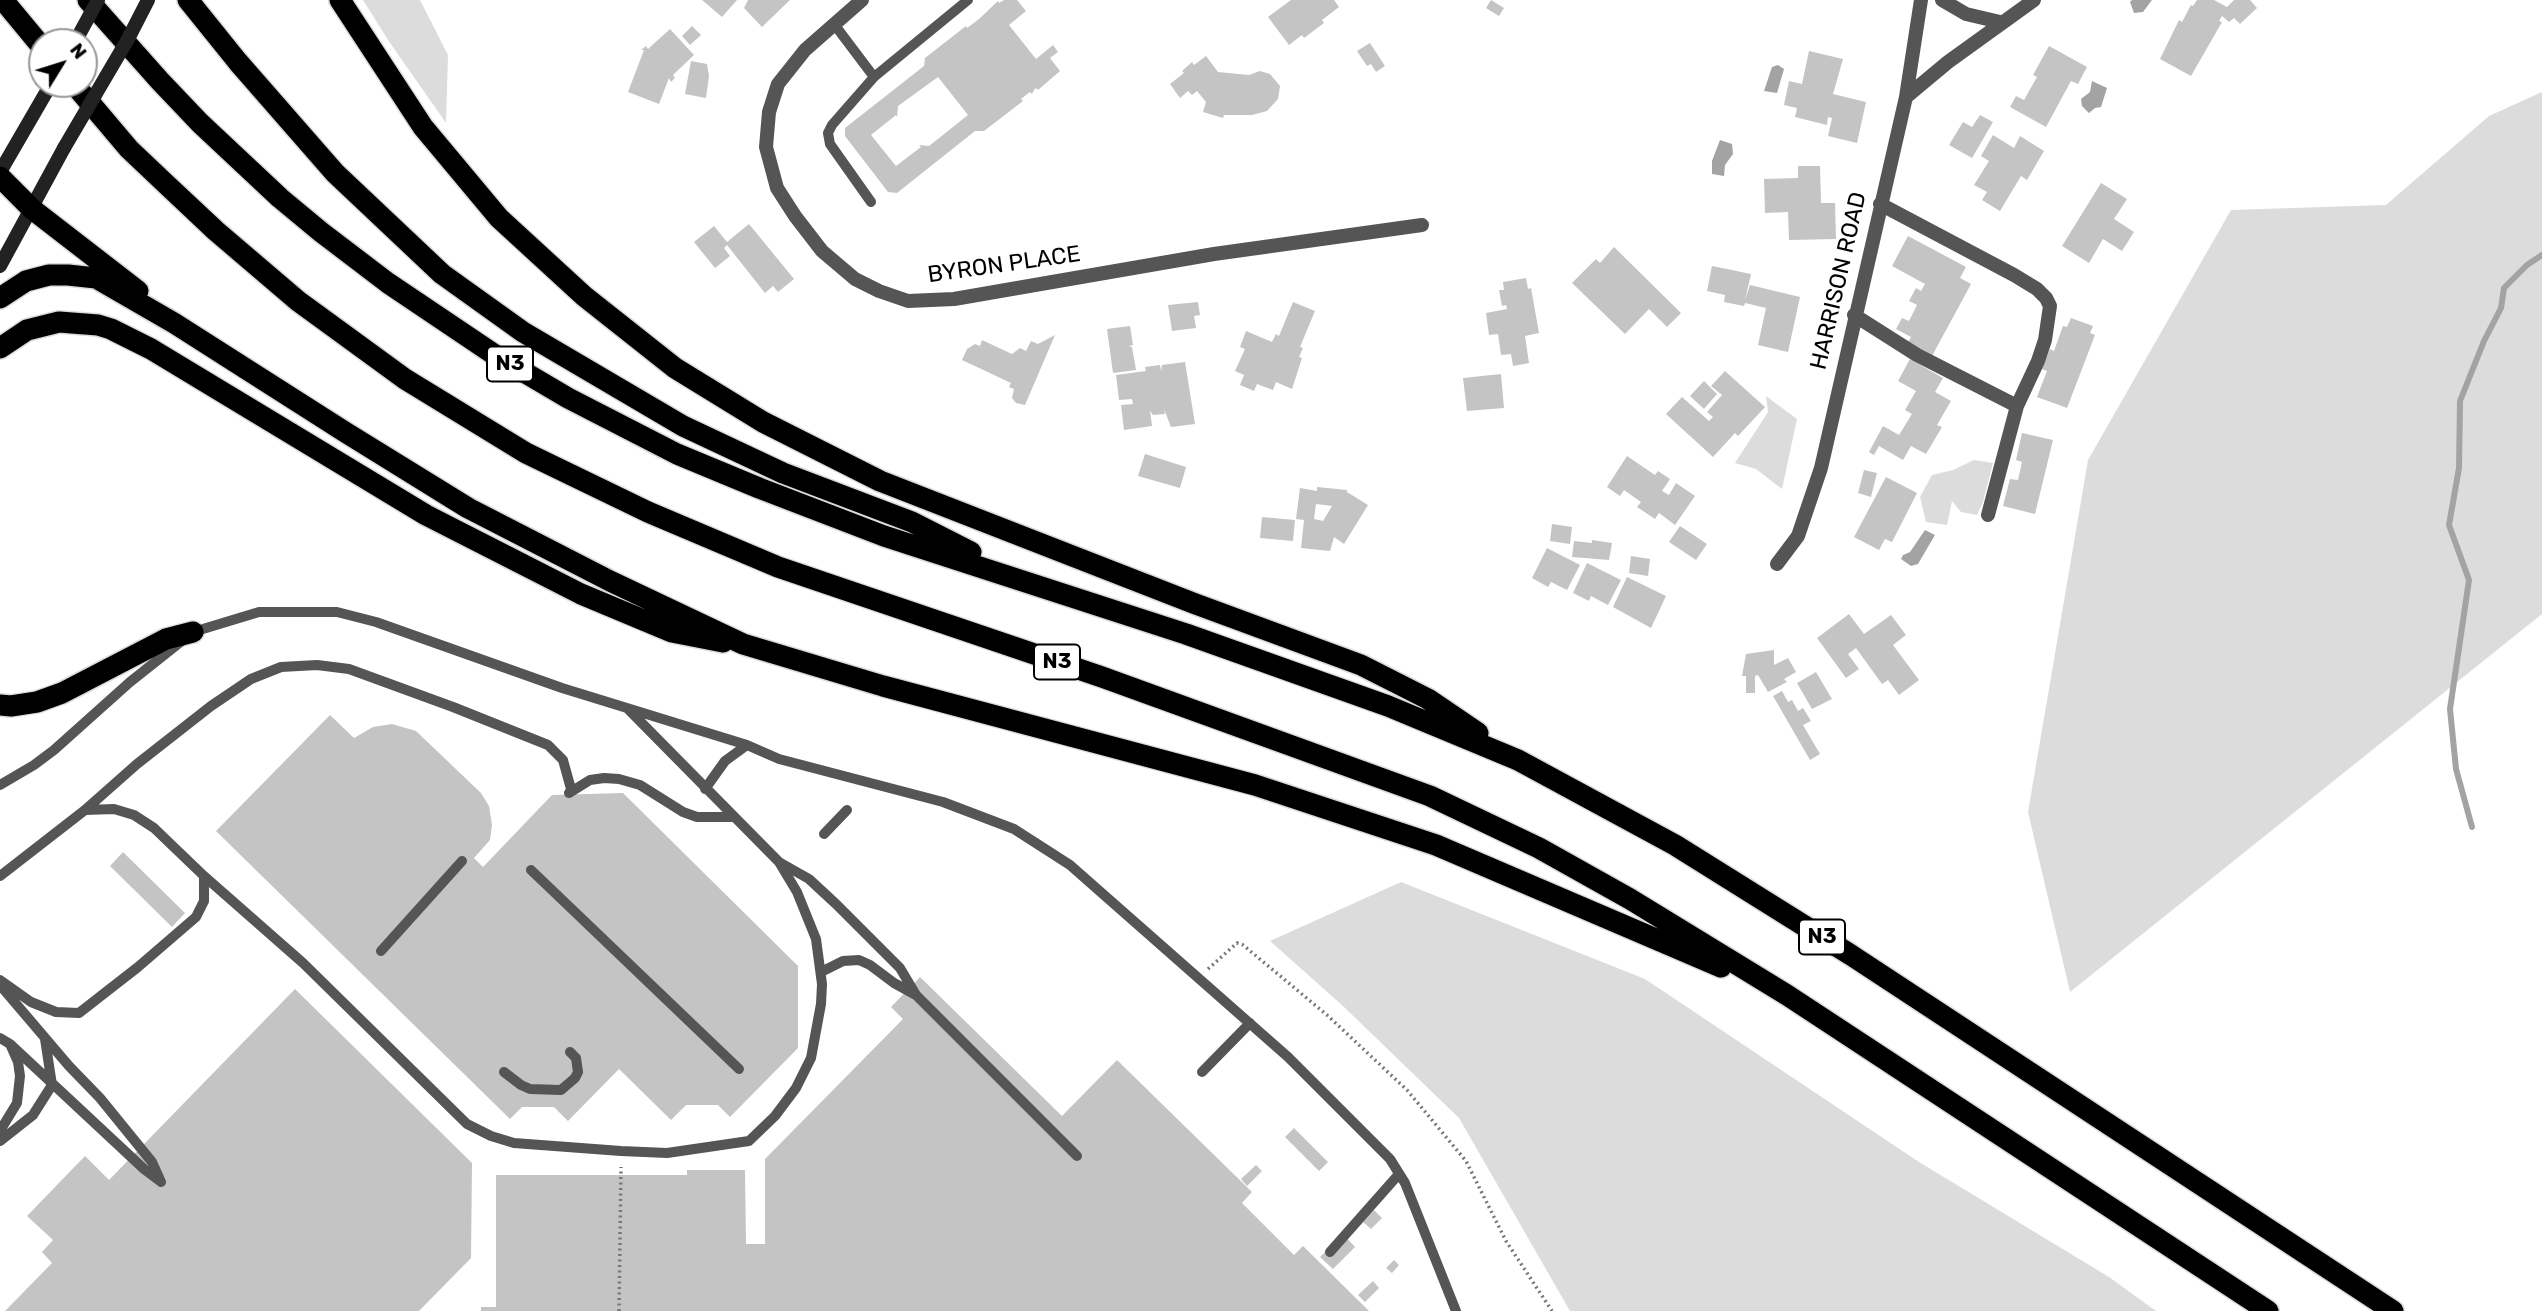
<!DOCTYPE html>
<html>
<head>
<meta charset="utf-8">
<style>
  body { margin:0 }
  #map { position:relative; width:2542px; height:1311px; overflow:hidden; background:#fff; font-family:Rubik,sans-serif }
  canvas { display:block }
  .north { position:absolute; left:28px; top:28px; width:70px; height:70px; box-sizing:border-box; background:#fff; border:2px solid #999; border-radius:50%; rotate:52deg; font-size:19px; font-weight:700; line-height:28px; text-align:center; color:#000 }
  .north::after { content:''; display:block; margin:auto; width:24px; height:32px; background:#000; clip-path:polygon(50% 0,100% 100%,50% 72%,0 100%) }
</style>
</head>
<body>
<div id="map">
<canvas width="2542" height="1311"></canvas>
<div class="north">N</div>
</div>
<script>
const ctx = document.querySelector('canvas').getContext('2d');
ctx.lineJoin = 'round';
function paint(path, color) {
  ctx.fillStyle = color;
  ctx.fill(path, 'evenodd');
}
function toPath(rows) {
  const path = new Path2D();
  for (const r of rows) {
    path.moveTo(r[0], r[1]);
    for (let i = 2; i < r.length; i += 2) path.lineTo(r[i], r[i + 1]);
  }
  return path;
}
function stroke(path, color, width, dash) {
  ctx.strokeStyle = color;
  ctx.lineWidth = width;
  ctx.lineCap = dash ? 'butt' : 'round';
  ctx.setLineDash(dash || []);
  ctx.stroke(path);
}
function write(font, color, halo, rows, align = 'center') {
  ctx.font = font + ' Rubik,sans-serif';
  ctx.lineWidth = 5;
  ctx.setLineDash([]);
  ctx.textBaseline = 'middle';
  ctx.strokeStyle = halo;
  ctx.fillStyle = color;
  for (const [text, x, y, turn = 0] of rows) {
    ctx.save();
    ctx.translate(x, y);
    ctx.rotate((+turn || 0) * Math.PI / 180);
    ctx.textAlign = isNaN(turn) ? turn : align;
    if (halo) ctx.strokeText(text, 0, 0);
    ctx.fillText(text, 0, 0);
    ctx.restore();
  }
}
const green = toPath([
  [363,0,420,0,448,55,446,123,388,40],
  [2542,92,2542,614,2070,992,2028,812,2088,460,2231,210,2386,205,2489,116],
  [1766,396,1797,419,1782,489,1756,469,1735,463,1768,412],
  [1974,460,1993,463,1983,502,1977,515,1961,512,1952,501,1947,525,1926,522,1920,497,1932,475,1953,470],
  [1401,882,1645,979,1919,1162,2109,1277,2156,1311,1570,1311,1459,1118,1343,1006,1270,941]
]);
const water = toPath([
  [2132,0,2152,0,2143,12,2134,13,2130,2],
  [1778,65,1784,69,1777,93,1764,91,1772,67],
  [2092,81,2107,88,2101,107,2095,108,2089,113,2082,106,2081,99,2090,92],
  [1720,140,1732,144,1733,154,1725,165,1724,176,1712,174,1712,161],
  [1925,530,1935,535,1918,564,1911,566,1901,559,1903,555,1910,552]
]);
const stream = toPath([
  [2472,827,2456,769,2450,709,2469,580,2449,525,2459,468,2460,401,2484,341,2501,308,2504,288,2527,265,2542,255]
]);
const building = toPath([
  [702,0,737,0,722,17],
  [748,0,790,0,762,27,744,8],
  [1004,0,1017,0,1026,11,1009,25,1036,59,1053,45,1058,52,1050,58,1060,71,1038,90,1036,88,1034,90,1032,94,1030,92,1021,99,1023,101,984,131,975,131,897,193,888,192,845,136,845,128,924,66,925,58,966,26,967,28,979,19,998,1,999,3],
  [938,77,968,115,929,146,919,145,921,147,896,166,871,135,896,115,897,117,898,106],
  [1291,0,1334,0,1339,7,1322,20,1324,23,1304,38,1302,35,1289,45,1268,17],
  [1491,0,1504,8,1499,16,1486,8],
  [2197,0,2214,0,2227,7,2234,0,2250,0,2257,8,2240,24,2234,18,2229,22,2222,16,2219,21,2222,22,2191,76,2160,59,2179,20,2182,22,2191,5,2193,6],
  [692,26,701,35,690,45,682,36],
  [670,29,694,55,673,75,675,78,671,82,669,78,659,104,628,92,644,50,641,50,646,46,648,49],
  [1370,43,1385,66,1376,72,1371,64,1367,66,1357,51],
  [2049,46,2087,67,2078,84,2071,81,2046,127,2010,107,2016,96,2024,100,2037,77,2033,75],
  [1809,51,1843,59,1833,94,1866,102,1857,143,1828,136,1832,118,1828,117,1827,125,1795,117,1797,108,1784,105,1789,81,1802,84],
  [1206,56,1218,72,1249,75,1260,71,1270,74,1280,86,1278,99,1267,111,1252,115,1224,115,1223,118,1203,112,1206,102,1197,91,1192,95,1188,91,1180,98,1170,84,1184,73,1182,71,1192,62,1194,65],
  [691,61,707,64,709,76,706,98,685,94],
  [1980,115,1993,122,1972,158,1949,145,1963,122,1972,127],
  [1993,135,2014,148,2020,136,2044,151,2027,180,2021,176,2000,211,1982,200,1987,192,1974,185,1989,161,1981,156],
  [1798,166,1820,166,1821,203,1835,203,1836,239,1789,240,1788,212,1765,213,1764,179,1798,178],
  [2101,183,2127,199,2114,219,2134,232,2122,251,2103,239,2089,263,2062,246],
  [749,224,794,279,778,292,773,286,765,293,727,245,724,248,730,256,715,268,694,242,714,226,727,242],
  [1908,236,1966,267,1960,278,1971,284,1932,356,1908,343,1911,337,1896,329,1902,318,1909,321,1917,305,1909,301,1916,288,1921,291,1925,284,1892,266],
  [1614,247,1681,313,1667,327,1649,309,1625,334,1572,283,1596,259,1600,263],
  [1712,266,1751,274,1745,300,1750,285,1800,297,1788,352,1758,345,1766,308,1745,303,1744,306,1724,302,1725,295,1707,291],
  [1526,278,1528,289,1531,288,1539,333,1525,336,1529,363,1513,366,1511,354,1501,355,1498,334,1489,335,1486,313,1507,309,1506,305,1502,306,1499,290,1504,290,1503,282],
  [1198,302,1200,315,1194,316,1196,328,1172,331,1168,305],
  [1293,302,1315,311,1300,347,1303,348,1299,357,1302,358,1292,389,1276,382,1273,390,1257,384,1254,391,1240,385,1244,375,1235,371,1245,349,1240,347,1246,331,1272,342,1276,334,1279,336],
  [2071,318,2093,326,2090,333,2095,335,2067,408,2037,397,2047,371,2042,369,2050,349,2054,351,2063,326,2067,327],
  [1130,326,1133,345,1129,346,1132,347,1136,370,1113,373,1107,329],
  [1055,335,1025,405,1016,403,1012,398,1014,389,1009,387,1011,383,962,360,967,349,975,344,980,346,982,340,1012,354,1020,348,1026,351,1031,341,1038,344],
  [1910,359,1943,378,1935,392,1951,401,1937,425,1942,427,1926,454,1911,446,1903,460,1879,446,1874,455,1869,452,1883,426,1899,435,1912,414,1905,410,1916,391,1898,381],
  [1185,362,1195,424,1171,427,1164,409,1165,414,1153,415,1150,411,1152,426,1124,430,1121,405,1133,404,1132,399,1119,400,1116,375,1146,371,1145,367,1160,365,1161,371,1162,365],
  [1725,371,1765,407,1738,436,1735,433,1713,457,1666,414,1682,397,1709,421,1713,417,1707,412,1722,395,1711,386],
  [1501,374,1504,408,1467,411,1463,378],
  [1704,381,1717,394,1704,409,1690,396],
  [2022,433,2053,440,2035,514,2003,506,2010,479,2018,480,2022,462,2016,460],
  [1145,454,1186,467,1180,488,1138,476],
  [1627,456,1655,475,1658,471,1670,479,1662,491,1669,495,1676,483,1695,496,1675,525,1659,513,1655,519,1637,507,1641,502,1624,490,1620,496,1607,487],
  [1864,470,1877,473,1871,497,1858,493],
  [1886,477,1917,493,1892,542,1885,539,1879,550,1854,537],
  [1317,487,1347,490,1347,492,1368,505,1344,544,1334,537,1330,551,1301,548,1304,520,1296,519,1300,488,1317,491],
  [1316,504,1332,506,1323,521,1314,519],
  [1262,517,1295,520,1293,541,1260,538],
  [1552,524,1572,527,1570,544,1550,541],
  [1680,526,1707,544,1696,560,1669,542],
  [1592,540,1612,543,1609,560,1572,557,1574,541,1592,543],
  [1547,548,1580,565,1567,590,1551,582,1548,587,1532,578],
  [1631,556,1650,559,1648,576,1629,573],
  [1587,563,1621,580,1608,605,1591,596,1589,601,1573,593],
  [1627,577,1666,596,1651,628,1613,607],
  [1849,614,1864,634,1891,615,1906,635,1893,645,1919,680,1899,695,1888,680,1882,684,1856,648,1848,654,1859,669,1846,678,1817,638],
  [1774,650,1774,665,1788,658,1796,672,1784,679,1787,682,1768,692,1758,675,1755,676,1755,693,1746,693,1746,676,1742,676,1746,654],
  [1816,672,1832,699,1812,709,1797,683],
  [1782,691,1788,702,1792,700,1798,711,1803,708,1811,721,1803,725,1820,754,1810,760,1773,696],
  [330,715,354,738,373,727,392,724,416,731,481,793,489,806,492,825,490,840,474,858,483,867,552,795,623,793,798,966,798,1048,730,1117,718,1105,686,1105,671,1120,619,1069,568,1121,554,1107,522,1107,510,1119,216,831],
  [123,852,185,913,172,927,110,866],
  [920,977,1062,1116,1117,1060,1252,1192,1242,1203,1294,1255,1303,1246,1369,1311,481,1311,481,1307,496,1307,496,1175,687,1175,687,1170,745,1170,746,1244,765,1244,765,1159,903,1019,891,1007],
  [295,989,472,1163,471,1258,419,1311,5,1311,52,1263,42,1252,53,1240,27,1216,85,1156,109,1180],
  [1294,1128,1328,1162,1319,1171,1285,1137],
  [1256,1165,1262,1171,1247,1186,1241,1179],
  [1374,1210,1382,1218,1371,1229,1363,1222],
  [1343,1234,1355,1247,1333,1269,1320,1257],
  [1394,1260,1399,1265,1392,1273,1386,1268],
  [1373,1281,1379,1288,1365,1302,1358,1295]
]);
const path = toPath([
  [1208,969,1237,943,1243,945,1327,1015,1407,1090,1466,1161,1506,1241,1552,1311],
  [619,1311,621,1167]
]);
const lane = toPath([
  [834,24,874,77],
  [871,202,830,144,828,133,832,125,874,77,968,0],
  [0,785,34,765,54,750,130,682,193,632,259,612,337,612,376,622,562,688,747,745,779,759,943,802,1014,829,1070,865,1288,1057,1390,1159,1405,1183,1456,1311],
  [705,789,725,761,747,745],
  [569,793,590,780,604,778,619,779,640,785,683,812,697,817,733,817],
  [85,810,137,764,211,706,251,679,281,667,317,665,349,669,453,707,548,745,563,760,571,789],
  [824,834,847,810],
  [779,862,809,879,836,904,900,968,916,995,894,983,870,965,859,960,843,961,821,972],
  [531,870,739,1069],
  [0,876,85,810,114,809,134,815,154,828,204,876,303,963,467,1124,491,1136,514,1143,621,1151,667,1153,749,1141,775,1116,796,1088,811,1058,821,1004,822,984,816,939,797,892,779,862,628,709],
  [381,951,462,861],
  [0,980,31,1002,56,1012,79,1013,138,967,196,917,204,901,204,876],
  [0,985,69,1066,100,1098,152,1162,161,1182],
  [916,995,1077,1156],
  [0,1038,10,1044,18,1062,20,1076,17,1103,0,1131],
  [10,1044,144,1169,160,1181],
  [504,1072,521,1085,530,1089,561,1090,575,1078,578,1072,576,1058,570,1052],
  [1202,1072,1250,1023],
  [0,1141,33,1115,52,1085,45,1039],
  [1330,1252,1399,1174]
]);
const street = toPath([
  [862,0,805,50,778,84,769,112,766,147,777,188,795,216,822,251,855,279,879,291,908,301,954,299,1214,254,1422,225],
  [1942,0,1966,14,2000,22],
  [1906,97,1948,62,2034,0],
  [1880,204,2014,275,2037,289,2046,298,2050,306,2045,340,2038,361,2017,406,1988,515],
  [1854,315,1917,355,2017,406],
  [1777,564,1798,536,1821,468,1906,97,1921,0]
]);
const secondary = toPath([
  [0,172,51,84],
  [0,266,64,148]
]);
const highway = toPath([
  [3,0,42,47],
  [88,0,160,81,200,123,280,198,321,232,388,283,495,355,568,398,677,454,759,488,884,536,1186,634,1388,706,1518,760,1675,845,1851,955,2393,1311],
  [188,0,238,62,335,173,442,274,523,332,683,426,783,473,912,522,971,552],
  [340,0,423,127,499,218,584,296,675,368,763,422,880,481,1193,603,1361,665,1428,699,1478,733],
  [74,84,129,149,167,185,216,231,298,301,405,379,526,453,648,512,778,567,1102,677,1430,796,1539,848,1630,899,1787,995,2268,1311],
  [0,177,32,209,138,291],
  [0,298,26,281,49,275,68,275,96,278,174,323,345,432,468,508,610,581,743,644,883,686,1255,785,1436,845,1721,967],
  [0,348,27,330,59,322,98,325,111,329,151,349,426,515,581,594,672,632,723,642],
  [0,705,11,706,37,702,62,693,166,639,193,632]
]);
const secondaryBridge = toPath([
  [75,42,98,0],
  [64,148,128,39,148,0]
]);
const shields = [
  [510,364,46],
  [1057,662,46],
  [1822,937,46]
];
const shieldNames = [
  ["N3",510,364],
  ["N3",1057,662],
  ["N3",1822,937]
];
const streetNames = [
  ["BYRON PLACE",1004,265,-8],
  ["HARRISON ROAD",1839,281,-77]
];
paint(green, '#dcdcdc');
paint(water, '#a3a3a3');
stroke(stream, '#a3a3a3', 6);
paint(building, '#c4c4c4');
stroke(highway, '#dbdbdb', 24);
stroke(path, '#777', 3.5, [2, 3.5]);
stroke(lane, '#555', 10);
stroke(street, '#555', 14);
stroke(secondary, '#222', 14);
stroke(highway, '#000', 21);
stroke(secondaryBridge, '#222', 14);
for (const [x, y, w] of shields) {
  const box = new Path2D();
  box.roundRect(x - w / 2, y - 17.5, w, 35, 5);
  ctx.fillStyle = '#fff';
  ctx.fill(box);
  stroke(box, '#000', 2);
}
write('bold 21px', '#000', null, shieldNames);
write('23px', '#000', '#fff', streetNames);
</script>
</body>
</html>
